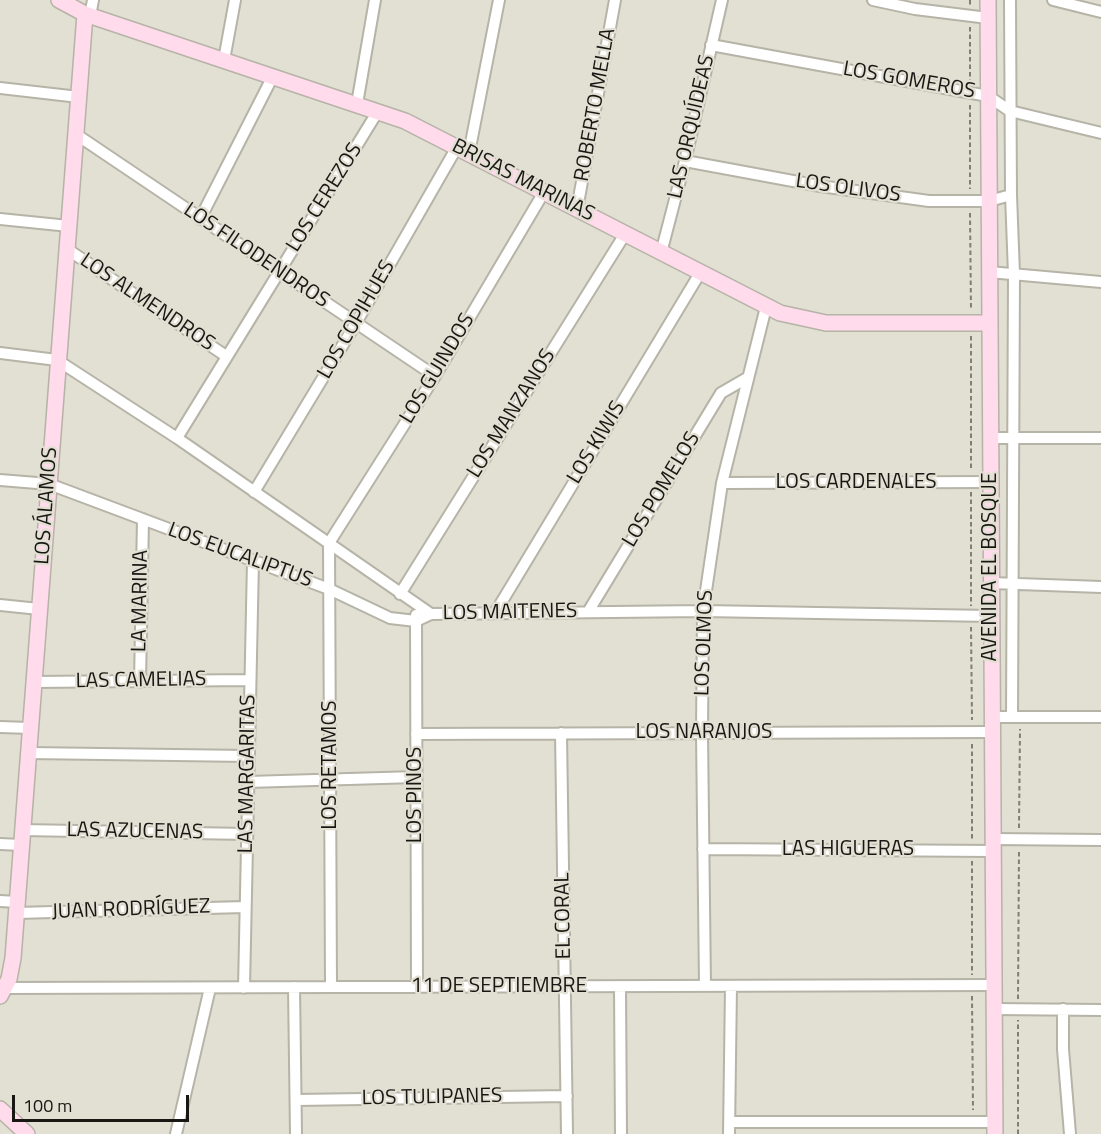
<!DOCTYPE html>
<html>
<head>
<meta charset="utf-8">
<style>
  body { margin:0 }
  #map { position:relative; width:1101px; height:1134px; overflow:hidden; background:#e2dfd3; font-family:"Titillium Web",sans-serif }
  canvas { display:block }
  .scale { position:absolute; left:12px; top:1095px; width:177px; height:27px; box-sizing:border-box; border:3px solid #181713; border-top:0; padding-left:8px; font-size:18px; line-height:21px; white-space:nowrap; color:#181713; -webkit-text-stroke:4px #e2dfd3; paint-order:stroke }
</style>
</head>
<body>
<div id="map">
<canvas width="1101" height="1134"></canvas>
<div class="scale">100 m</div>
</div>
<script>
const ctx = document.querySelector('canvas').getContext('2d');
ctx.lineJoin = 'round';
function toPath(rows) {
  const path = new Path2D();
  for (const r of rows) {
    path.moveTo(r[0], r[1]);
    for (let i = 2; i < r.length; i += 2) path.lineTo(r[i], r[i + 1]);
  }
  return path;
}
function stroke(path, color, width, dash) {
  ctx.strokeStyle = color;
  ctx.lineWidth = width;
  ctx.lineCap = dash ? 'butt' : 'round';
  ctx.setLineDash(dash || []);
  ctx.stroke(path);
}
function write(font, color, halo, rows, align = 'center') {
  ctx.font = font + ' "Titillium Web",sans-serif';
  ctx.lineWidth = 4.5;
  ctx.setLineDash([]);
  ctx.textBaseline = 'middle';
  ctx.strokeStyle = halo;
  ctx.fillStyle = color;
  for (const [text, x, y, turn = 0] of rows) {
    ctx.save();
    ctx.translate(x, y);
    ctx.rotate((+turn || 0) * Math.PI / 180);
    ctx.textAlign = isNaN(turn) ? turn : align;
    if (halo) ctx.strokeText(text, 0, 0);
    ctx.fillText(text, 0, 0);
    ctx.restore();
  }
}
const path = toPath([
  [970,0,970,6],
  [970,27,970,81],
  [970,105,970,189],
  [970,213,971,309],
  [971,336,971,471],
  [971,492,971,606],
  [971,627,972,720],
  [972,744,972,840],
  [1019,828,1020,729],
  [972,861,972,975],
  [972,996,973,1110],
  [1018,999,1019,849],
  [1018,1134,1018,1020]
]);
const street = toPath([
  [873,0,915,9,988,18],
  [1010,0,1011,195,1014,274,1012,717],
  [1053,0,1101,12],
  [90,16,93,0],
  [711,45,988,96,1010,111,1101,133],
  [224,60,235,0],
  [0,88,79,97],
  [357,104,375,0],
  [77,135,435,376],
  [469,153,499,0],
  [685,161,820,186,929,201,989,201,1011,195],
  [577,209,615,0],
  [0,219,69,226],
  [200,219,273,76],
  [67,249,226,356],
  [661,253,685,161,722,0],
  [989,272,1101,282],
  [0,353,57,360,177,438,431,614,703,611,991,616],
  [177,438,378,111],
  [990,438,1101,438],
  [0,480,49,484,329,589,390,618,416,621,431,614],
  [722,483,991,482],
  [254,492,356,323,457,147],
  [991,583,1101,587],
  [400,594,625,234],
  [0,605,39,609],
  [588,612,721,393,747,378],
  [495,613,700,273],
  [416,615,417,987],
  [33,682,249,680],
  [140,682,143,519],
  [992,717,1101,717],
  [0,727,30,728],
  [561,733,567,1134],
  [416,734,992,732],
  [28,753,248,756],
  [248,782,416,777],
  [22,830,247,834],
  [993,839,1101,840],
  [0,844,21,845],
  [703,849,993,851],
  [0,901,17,902],
  [16,913,245,907],
  [705,986,702,733,703,611,722,483,766,307],
  [294,987,296,1134],
  [331,987,329,543,435,376,544,192],
  [620,987,621,1134],
  [4,988,994,985],
  [244,988,253,561],
  [994,1009,1101,1010],
  [1063,1009,1063,1049,1070,1134],
  [296,1100,567,1096],
  [730,1122,995,1122],
  [176,1134,210,988],
  [729,1134,731,986]
]);
const secondary = toPath([
  [59,0,85,14,405,121,780,313,826,323,990,323],
  [988,0,995,1134],
  [0,996,9,979,13,958,85,14],
  [0,1109,27,1134]
]);
const streetNames = [
  ["LOS GOMEROS",909,81,10],
  ["ROBERTO MELLA",596,105,-80],
  ["LAS ORQUÍDEAS",692,127,-77],
  ["BRISAS MARINAS",523,181,27],
  ["LOS OLIVOS",848,189,8],
  ["LOS CEREZOS",325,198,-58],
  ["LOS FILODENDROS",256,256,34],
  ["LOS ALMENDROS",147,303,34],
  ["LOS COPIHUES",357,320,-60],
  ["LOS GUINDOS",438,369,-59],
  ["LOS MANZANOS",512,414,-58],
  ["LOS KIWIS",597,443,-59],
  ["LOS CARDENALES",856,483],
  ["LOS POMELOS",662,490,-59],
  ["LOS ÁLAMOS",47,506,-86],
  ["LOS EUCALIPTUS",240,556,20],
  ["AVENIDA EL BOSQUE",991,567,-90],
  ["LA MARINA",141,601,-89],
  ["LOS MAITENES",510,613,-1],
  ["LOS OLMOS",705,643,-88],
  ["LAS CAMELIAS",141,681,-1],
  ["LOS NARANJOS",704,733],
  ["LOS RETAMOS",331,765,-90],
  ["LAS MARGARITAS",248,774,-89],
  ["LOS PINOS",416,795,-90],
  ["LAS AZUCENAS",135,832,1],
  ["LAS HIGUERAS",848,850],
  ["JUAN RODRÍGUEZ",131,910,-2],
  ["EL CORAL",564,916,-91],
  ["11 DE SEPTIEMBRE",499,987],
  ["LOS TULIPANES",432,1098,-1]
];
stroke(street, '#b6b3a7', 14);
stroke(secondary, '#b6b3a7', 18);
stroke(path, '#807e76', 2, [4.5, 3]);
stroke(street, '#fff', 10);
stroke(secondary, '#ffdbec', 15);
write('21px', '#181713', '#e2dfd3', streetNames);
</script>
</body>
</html>
